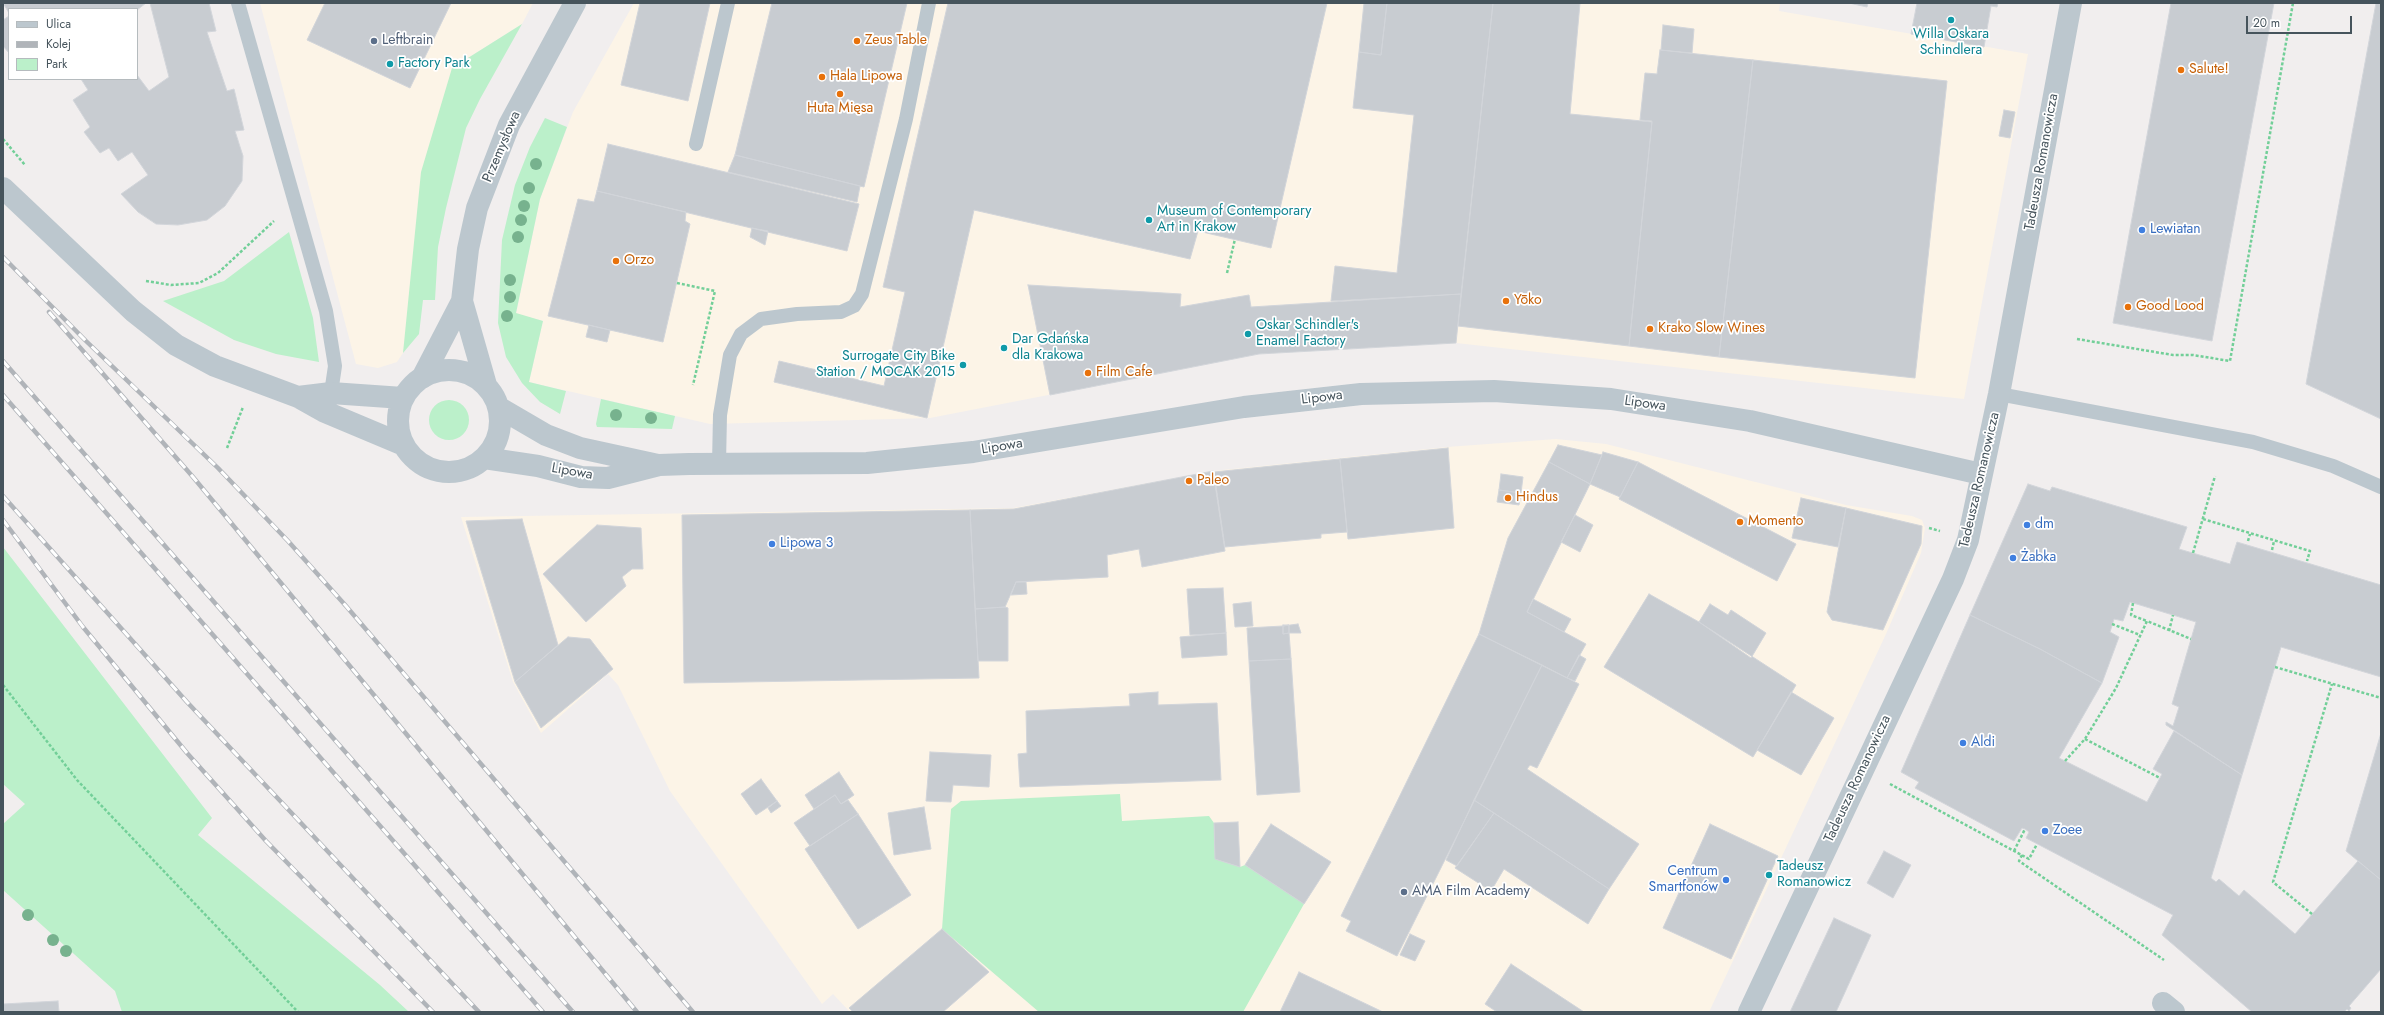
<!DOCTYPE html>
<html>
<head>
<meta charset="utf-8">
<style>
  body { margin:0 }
  #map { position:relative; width:2384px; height:1015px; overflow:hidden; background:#f1eeee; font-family:Jost,sans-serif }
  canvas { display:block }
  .frame { position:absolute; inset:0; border:4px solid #46545c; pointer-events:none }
  .legend { position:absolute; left:8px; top:8px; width:130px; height:72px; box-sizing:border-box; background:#fff; border:1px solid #b5bbbe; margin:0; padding:5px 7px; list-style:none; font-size:12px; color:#46545c }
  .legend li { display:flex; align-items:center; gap:8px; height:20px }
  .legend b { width:20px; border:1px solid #b5bbbe }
  .scale { position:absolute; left:2246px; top:16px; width:106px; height:18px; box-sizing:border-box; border:2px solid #46545c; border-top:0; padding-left:5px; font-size:12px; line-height:14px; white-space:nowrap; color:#46545c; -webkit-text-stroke:3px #fff; paint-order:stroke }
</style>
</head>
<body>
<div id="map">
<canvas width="2384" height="1015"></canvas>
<div class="frame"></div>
<ul class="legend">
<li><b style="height:5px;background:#bcc7ce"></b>Ulica</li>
<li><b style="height:5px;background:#b0b4b9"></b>Kolej</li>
<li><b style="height:11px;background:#bbf0ca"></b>Park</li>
</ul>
<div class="scale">20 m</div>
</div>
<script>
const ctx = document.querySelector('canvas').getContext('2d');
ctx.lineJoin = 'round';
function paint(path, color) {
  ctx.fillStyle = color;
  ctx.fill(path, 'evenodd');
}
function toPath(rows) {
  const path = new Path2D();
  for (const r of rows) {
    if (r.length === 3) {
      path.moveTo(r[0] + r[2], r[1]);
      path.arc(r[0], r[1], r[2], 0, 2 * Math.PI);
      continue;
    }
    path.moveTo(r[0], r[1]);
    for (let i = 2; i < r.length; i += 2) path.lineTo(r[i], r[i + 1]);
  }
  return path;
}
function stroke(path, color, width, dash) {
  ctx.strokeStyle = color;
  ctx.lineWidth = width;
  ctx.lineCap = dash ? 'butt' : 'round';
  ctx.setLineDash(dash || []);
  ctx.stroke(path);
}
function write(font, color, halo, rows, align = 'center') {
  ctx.font = font + ' Jost,sans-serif';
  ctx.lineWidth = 3.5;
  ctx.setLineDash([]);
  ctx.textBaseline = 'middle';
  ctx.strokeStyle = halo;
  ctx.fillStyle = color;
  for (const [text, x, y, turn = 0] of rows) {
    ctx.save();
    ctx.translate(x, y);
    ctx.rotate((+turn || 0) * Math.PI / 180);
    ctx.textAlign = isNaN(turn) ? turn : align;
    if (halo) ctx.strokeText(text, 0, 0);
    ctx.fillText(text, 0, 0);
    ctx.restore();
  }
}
const commercial = toPath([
  [260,3,533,3,522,24,452,68,403,353,397,362,378,368,356,364],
  [634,3,1780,3,1779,11,2028,54,1964,399,1456,343,1259,354,930,418,710,424,529,382,543,321,516,314,540,199,573,112],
  [1556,439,1606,444,1846,505,1912,516,1922,520,1925,528,1921,553,1886,634,1709,1012,850,1012,833,994,822,1004,670,791,618,685,608,674,541,733,513,682,461,517,1013,508,1213,471,1447,447]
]);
const green = toPath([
  [522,24,480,99,466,128,446,208,438,247,435,300,423,300,419,334,403,353,421,172,452,68],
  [545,118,567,127,540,199,516,313,543,321,529,382,566,391,560,414,540,402,522,383,506,357,498,323,502,240,515,185,530,147],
  [289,232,313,318,319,362,276,354,234,340,163,301,224,281],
  [601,399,675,416,672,429,597,427,596,424],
  [449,420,20],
  [3,547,212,818,198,835,380,985,409,1012,122,1012,115,991,3,890,3,824,25,804,3,784],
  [1120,794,1122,821,1209,816,1214,823,1215,859,1240,867,1245,865,1304,904,1243,1012,1039,1012,942,929,951,809,961,801]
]);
const building = toPath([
  [3,3,146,3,137,10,9,9,9,13,3,3],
  [150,3,209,3,216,31,207,32,227,91,234,89,244,130,235,131,243,156,242,181,225,206,207,220,178,225,156,224,138,212,121,194,148,175,132,152,118,161,109,148,100,153,84,132,90,127,73,100,88,90,81,79,137,79,137,75,149,91,169,77,150,3],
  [325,3,451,3,410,88,307,40,325,3],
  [640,3,710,3,688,101,621,85,640,3],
  [772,3,907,3,864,187,735,155,772,3],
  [948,3,1327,3,1271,248,1198,231,1190,259,974,210,927,418,774,382,779,361,884,386,905,292,883,287,948,3],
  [1364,3,1387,3,1381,55,1359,52,1364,3],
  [1387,3,1493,3,1461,294,1331,301,1335,266,1397,273,1414,115,1353,108,1359,52,1381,55,1387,3],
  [1493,3,1580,3,1570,114,1652,122,1629,346,1458,326,1493,3],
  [1849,3,1868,3,1867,7,1849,3],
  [1917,3,1998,3,1997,7,1991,6,1984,47,1911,34,1917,3],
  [2171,3,2274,3,2212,341,2113,323,2171,3],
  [2376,3,2381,3,2381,419,2306,384,2376,3],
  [9,16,9,53,3,46,3,20,9,16],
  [1663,25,1694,29,1692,53,1661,50,1663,25],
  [1660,50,1753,60,1719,357,1629,346,1652,121,1640,120,1645,73,1657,74,1660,50],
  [1753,60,1947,81,1915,378,1719,357,1753,60],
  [2004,110,2015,112,2010,138,1999,136,2004,110],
  [608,144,859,204,847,251,597,191,608,144],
  [735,155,860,186,857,202,728,172,735,155],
  [597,191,686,212,685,221,690,224,663,342,548,316,578,199,594,202,597,191],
  [752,228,768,231,765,245,750,237,752,228],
  [1028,285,1181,294,1180,307,1249,295,1251,307,1461,294,1456,343,1259,354,1050,395,1028,285],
  [589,325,610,330,607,342,586,337,589,325],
  [1558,445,1602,455,1590,484,1549,462,1558,445],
  [1448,448,1454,528,1348,539,1340,459,1448,448],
  [1603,452,1638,462,1620,497,1590,484,1603,452],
  [1340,459,1347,532,1321,534,1321,538,1225,547,1214,472,1340,459],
  [1549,462,1590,484,1527,612,1586,644,1567,678,1479,634,1508,538,1549,462],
  [1638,462,1796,544,1777,581,1619,499,1638,462],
  [1213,471,1225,551,1142,567,1139,549,1107,555,1108,577,1016,582,1005,607,975,609,970,510,1014,509,1213,471],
  [1501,474,1523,477,1521,493,1499,490,1501,474],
  [2028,484,2050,491,2052,487,2187,527,2179,549,2230,564,2237,542,2381,585,2381,677,2281,647,2242,775,2166,725,2166,722,2173,726,2179,707,2172,704,2196,622,2130,602,2123,621,2114,619,2110,632,2119,637,2102,683,2040,649,1970,615,2028,484],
  [1499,490,1521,493,1519,505,1497,502,1499,490],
  [1801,498,1846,508,1838,547,1792,538,1801,498],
  [1846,508,1922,526,1921,544,1883,630,1832,620,1827,612,1846,508],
  [970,510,979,678,684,683,682,515,970,510],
  [1575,515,1593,525,1580,552,1561,542,1575,515],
  [522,519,558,645,515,682,466,521,522,519],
  [597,525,641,528,643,569,632,569,622,577,626,586,586,622,543,574,597,525],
  [1016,582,1026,582,1027,594,1011,595,1016,582],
  [1223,588,1226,633,1190,635,1187,589,1223,588],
  [1649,594,1699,622,1796,685,1753,757,1604,667,1649,594],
  [1533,599,1571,619,1564,632,1527,612,1533,599],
  [1251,602,1253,626,1235,627,1233,604,1251,602],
  [1710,604,1728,615,1731,610,1766,633,1751,658,1699,622,1710,604],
  [1005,607,1008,608,1008,661,978,661,975,609,1005,607],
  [1970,615,2040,649,2102,683,2059,758,2147,802,2162,774,2153,769,2174,731,2242,775,2211,878,2216,882,2219,879,2239,896,2244,890,2295,934,2358,861,2381,880,2381,969,2349,1006,2351,1008,2349,1011,2347,1009,2344,1012,2252,1012,2162,935,2173,915,2026,838,2029,832,2025,829,2022,828,2014,841,1915,788,1919,782,1901,772,1970,615],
  [1298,624,1301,633,1289,633,1289,625,1283,626,1298,624],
  [1283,625,1289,625,1289,633,1283,634,1283,625],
  [1283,626,1283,634,1289,633,1291,659,1249,661,1247,628,1283,626],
  [1226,633,1227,655,1182,658,1180,637,1226,633],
  [1479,634,1542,665,1397,956,1346,931,1351,921,1341,916,1479,634],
  [568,637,590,639,613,669,541,728,515,682,568,637],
  [1579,655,1586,659,1575,681,1567,678,1579,655],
  [1291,659,1300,792,1257,795,1249,661,1291,659],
  [1542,665,1579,684,1537,768,1530,765,1527,769,1639,844,1609,889,1474,800,1542,665],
  [1158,692,1158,705,1217,703,1221,780,1020,787,1018,754,1027,753,1026,711,1130,706,1129,694,1158,692],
  [1791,692,1834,718,1801,775,1757,750,1791,692],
  [2381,733,2381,880,2346,851,2381,733],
  [930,752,991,755,989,787,953,785,951,802,926,801,930,752],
  [839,772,854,795,841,804,835,795,814,809,805,795,839,772],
  [761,779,777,801,756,815,741,794,761,779],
  [835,795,841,804,848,800,858,814,810,846,794,823,835,795],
  [1474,800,1494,813,1457,866,1446,860,1474,800],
  [777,801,781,806,771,813,768,808,777,801],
  [924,807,931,849,894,855,888,813,924,807],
  [1494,813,1609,889,1588,924,1504,869,1491,891,1455,868,1494,813],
  [858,814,911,895,858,929,805,849,858,814],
  [1238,822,1240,867,1215,859,1214,823,1238,822],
  [1271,824,1331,862,1304,904,1245,865,1271,824],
  [1710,824,1778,856,1731,959,1663,928,1710,824],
  [1884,851,1911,865,1893,898,1867,883,1884,851],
  [1834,918,1871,935,1836,1012,1790,1012,1834,918],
  [942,929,989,972,943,1012,853,1012,849,1008,942,929],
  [1410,934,1425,941,1415,961,1400,955,1410,934],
  [1511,964,1584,1012,1497,1012,1485,1004,1511,964],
  [1299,972,1383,1012,1280,1012,1299,972],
  [58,1001,59,1012,3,1012,3,1004,58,1001]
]);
const path = toPath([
  [3,139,25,165],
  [1227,273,1235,239],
  [146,281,171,285,199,283,218,273,274,221],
  [677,283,715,291,693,385],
  [2077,339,2173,355,2193,355,2230,361,2293,3],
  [227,448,243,407],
  [2203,519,2310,551,2307,561],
  [1929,528,1940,531],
  [2248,541,2250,534],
  [2272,550,2274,541],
  [2193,553,2215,476],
  [2133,603,2131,615,2147,621],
  [2112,624,2140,635],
  [2169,631,2173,615],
  [2275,667,2381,698],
  [3,685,77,780,298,1012],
  [2085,739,2160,778],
  [2065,761,2085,739,2116,688,2147,621,2191,639],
  [1890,784,2029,859,2037,844],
  [2014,851,2025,829],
  [2022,855,2019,861,2164,960],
  [2312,914,2273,882,2332,684]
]);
const lane = toPath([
  [238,3,326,311,335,366,331,393],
  [696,144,728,3],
  [1999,394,2253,442,2333,466,2381,487],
  [719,464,720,415,730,355,741,334,761,319,797,314,841,312,854,306,862,294,906,119,929,3]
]);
const street = toPath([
  [3,188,133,311,176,345,215,366,298,397,323,411,404,445],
  [462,301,486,385],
  [449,421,51],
  [422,378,462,301,468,249,477,208,509,125,575,3],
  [298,397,331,393,403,398],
  [498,407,546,435,580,448,658,465],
  [484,458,538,466,581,477,608,478,659,465,689,464,867,463,973,452,1244,407,1361,394,1494,391,1611,399,1750,421,1981,474],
  [2163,1003,2174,1012],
  [1749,1012,1953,579,1968,540,1999,394,2071,3]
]);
const rail = toPath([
  [3,257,86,341,218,468,288,541,346,606,693,1012],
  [49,312,193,477,637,1012],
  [3,361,573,1012],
  [3,395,543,1012],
  [3,496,187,702,479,1012],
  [3,520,83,627,187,753,266,841,433,1012]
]);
const trees = [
  [536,164],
  [529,188],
  [524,206],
  [521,220],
  [518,237],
  [510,280],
  [510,297],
  [507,316],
  [616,415],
  [651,418],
  [28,915],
  [53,940],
  [66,951]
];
const markers = [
  [1951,20,4,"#0f9aa8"],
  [374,41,4,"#5c6f8a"],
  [857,41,4,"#e8710a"],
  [390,64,4,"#0f9aa8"],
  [2181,70,4,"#e8710a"],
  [822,77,4,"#e8710a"],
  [840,94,4,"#e8710a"],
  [1149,220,4,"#0f9aa8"],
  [2142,230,4,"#3f7fe0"],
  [616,261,4,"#e8710a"],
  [1506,301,4,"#e8710a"],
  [2128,307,4,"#e8710a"],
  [1650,329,4,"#e8710a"],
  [1248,334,4,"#0f9aa8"],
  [1004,348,4,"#0f9aa8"],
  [963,365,4,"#0f9aa8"],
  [1088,373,4,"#e8710a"],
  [1189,481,4,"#e8710a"],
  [1508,498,4,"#e8710a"],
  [1740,522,4,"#e8710a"],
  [2027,525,4,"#3f7fe0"],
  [772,544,4,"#3f7fe0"],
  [2013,558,4,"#3f7fe0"],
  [1963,743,4,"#3f7fe0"],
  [2045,831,4,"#3f7fe0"],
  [1769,875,4,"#0f9aa8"],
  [1726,880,4,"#3f7fe0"],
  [1404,892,4,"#5c6f8a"]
];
const cultureNames = [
  ["Willa Oskara",1951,35,"center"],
  ["Schindlera",1951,51,"center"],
  ["Factory Park",398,64],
  ["Museum of Contemporary",1157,212],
  ["Art in Krakow",1157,228],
  ["Oskar Schindler's",1256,326],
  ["Enamel Factory",1256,342],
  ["Dar Gdańska",1012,340],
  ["dla Krakowa",1012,356],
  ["Surrogate City Bike",955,357,"right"],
  ["Station / MOCAK 2015",955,373,"right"],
  ["Tadeusz",1777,867],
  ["Romanowicz",1777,883]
];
const serviceNames = [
  ["Leftbrain",382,41],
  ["AMA Film Academy",1412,892]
];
const foodNames = [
  ["Zeus Table",865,41],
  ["Salute!",2189,70],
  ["Hala Lipowa",830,77],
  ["Huta Mięsa",840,109,"center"],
  ["Orzo",624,261],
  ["Yōko",1514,301],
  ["Good Lood",2136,307],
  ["Krako Slow Wines",1658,329],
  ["Film Cafe",1096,373],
  ["Paleo",1197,481],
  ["Hindus",1516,498],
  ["Momento",1748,522]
];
const streetNames = [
  ["Przemysłowa",502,147,-67],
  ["Tadeusza Romanowicza",2042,162,-80],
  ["Lipowa",1322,398,-7],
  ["Lipowa",1645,404,8],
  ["Lipowa",1002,447,-9],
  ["Lipowa",572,472,10],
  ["Tadeusza Romanowicza",1980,480,-77],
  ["Tadeusza Romanowicza",1858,779,-65]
];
const shopNames = [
  ["Lewiatan",2150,230],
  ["dm",2035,525],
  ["Lipowa 3",780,544],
  ["Żabka",2021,558],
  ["Aldi",1971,743],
  ["Zoee",2053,831],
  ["Centrum",1718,872,"right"],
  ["Smartfonów",1718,888,"right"]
];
paint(commercial, '#fcf4e7');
paint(green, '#bbf0ca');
paint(building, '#c8ccd1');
stroke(building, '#d2d5da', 1);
stroke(path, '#72cf98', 2.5, [3, 2]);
stroke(lane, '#bcc7ce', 14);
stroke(street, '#bcc7ce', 22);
stroke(rail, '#b0b4b9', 4.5);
stroke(rail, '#fff', 3, [9]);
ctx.fillStyle = '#77b28e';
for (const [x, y] of trees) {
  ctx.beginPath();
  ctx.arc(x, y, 6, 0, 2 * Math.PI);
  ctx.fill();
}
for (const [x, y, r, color] of markers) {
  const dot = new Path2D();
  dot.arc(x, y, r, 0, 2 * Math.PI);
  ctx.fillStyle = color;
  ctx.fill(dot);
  stroke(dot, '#fff', 1.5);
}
write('14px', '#0d838f', '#fff', cultureNames, 'left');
write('14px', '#4e5e75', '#fff', serviceNames, 'left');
write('14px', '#c56008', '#fff', foodNames, 'left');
write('14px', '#46545c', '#fff', streetNames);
write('14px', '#366cbe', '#fff', shopNames, 'left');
</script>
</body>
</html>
